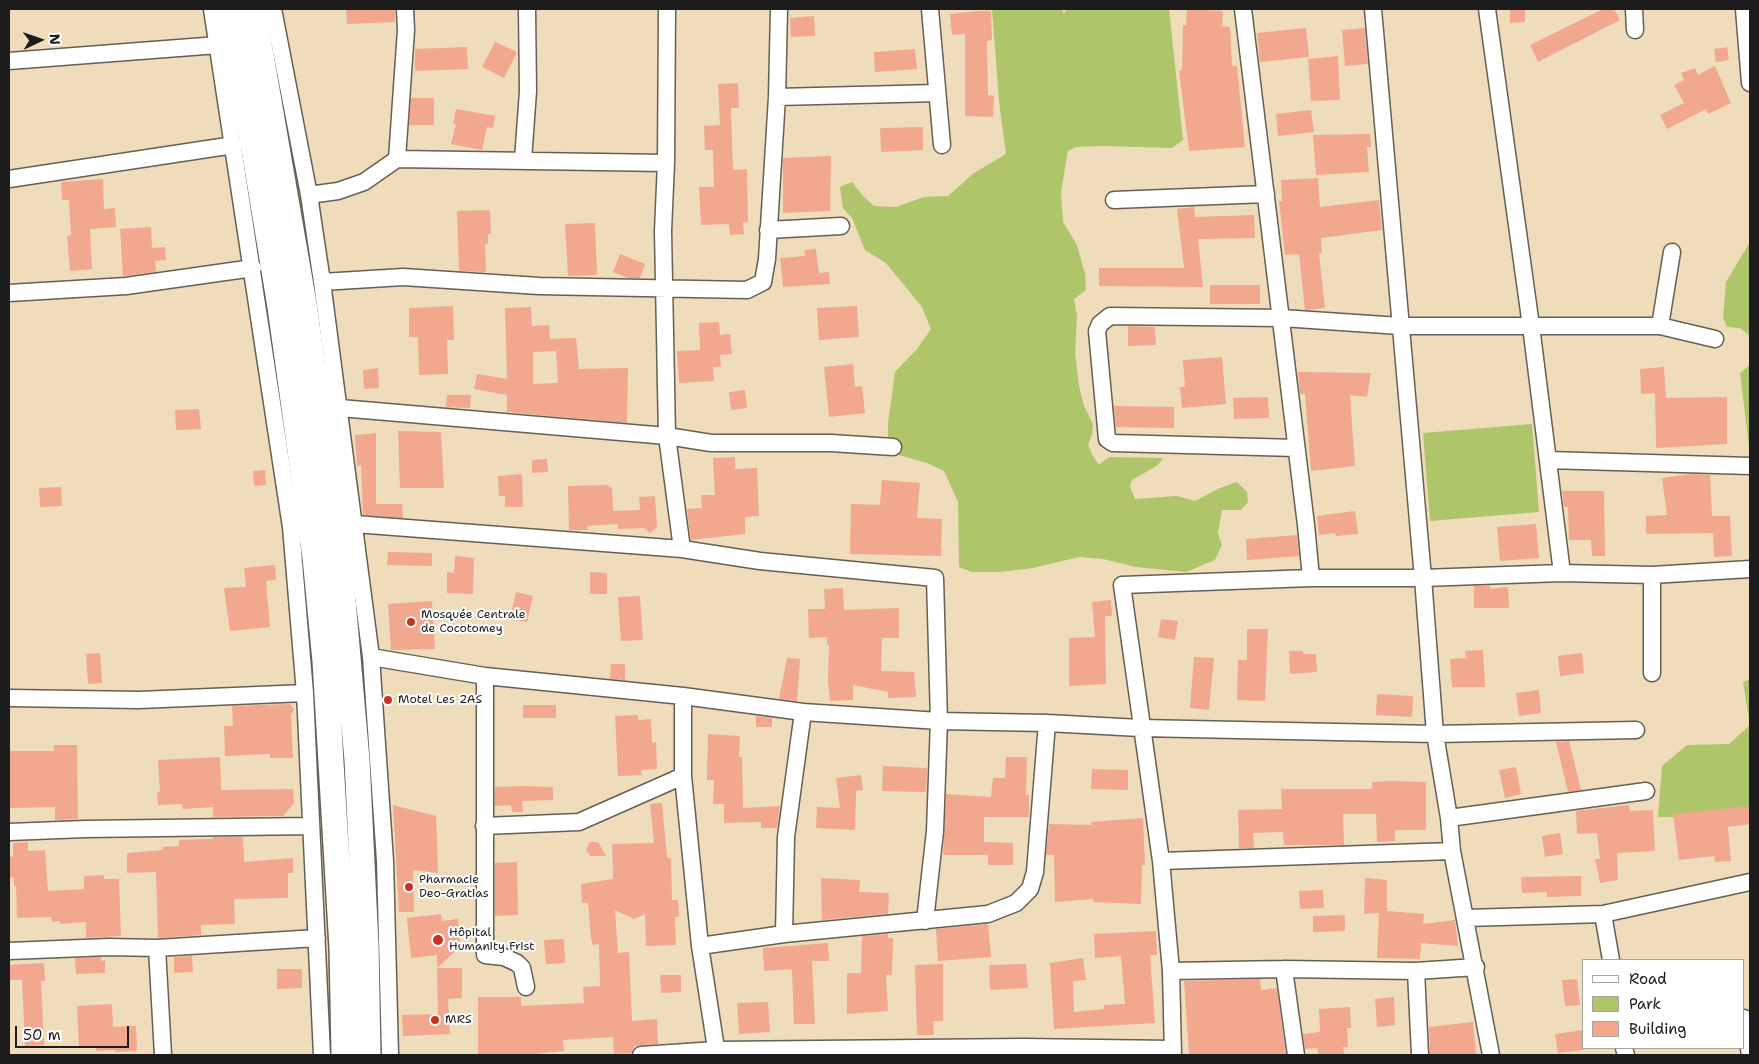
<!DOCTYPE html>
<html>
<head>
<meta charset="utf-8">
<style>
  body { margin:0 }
  #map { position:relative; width:1759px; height:1064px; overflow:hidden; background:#eedcba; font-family:"Shantell Sans",sans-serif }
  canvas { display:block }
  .frame { position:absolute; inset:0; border:10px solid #1c1c1c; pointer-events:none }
  .legend { position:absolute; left:1582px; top:959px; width:162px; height:90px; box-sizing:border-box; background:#fff; border:1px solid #a4a4a4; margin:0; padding:6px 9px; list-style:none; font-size:15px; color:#1c1c1c }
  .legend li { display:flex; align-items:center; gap:10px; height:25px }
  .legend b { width:25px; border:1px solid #a4a4a4 }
  .north { position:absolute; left:15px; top:15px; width:50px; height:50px; -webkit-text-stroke:4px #fff; paint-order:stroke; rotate:87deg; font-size:14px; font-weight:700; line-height:20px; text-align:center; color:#1c1c1c }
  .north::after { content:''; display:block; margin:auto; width:18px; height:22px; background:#1c1c1c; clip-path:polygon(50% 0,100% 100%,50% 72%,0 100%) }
  .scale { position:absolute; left:15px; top:1026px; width:114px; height:22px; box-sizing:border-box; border:2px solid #1c1c1c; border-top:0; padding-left:6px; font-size:15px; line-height:18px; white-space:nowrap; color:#1c1c1c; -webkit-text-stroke:4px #fff; paint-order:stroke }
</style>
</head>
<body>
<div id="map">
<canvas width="1759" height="1064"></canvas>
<div class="frame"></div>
<ul class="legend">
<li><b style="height:6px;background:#fff"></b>Road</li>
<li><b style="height:14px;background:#afc56a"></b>Park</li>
<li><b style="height:14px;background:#f1a88f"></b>Building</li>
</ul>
<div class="north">N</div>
<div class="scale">50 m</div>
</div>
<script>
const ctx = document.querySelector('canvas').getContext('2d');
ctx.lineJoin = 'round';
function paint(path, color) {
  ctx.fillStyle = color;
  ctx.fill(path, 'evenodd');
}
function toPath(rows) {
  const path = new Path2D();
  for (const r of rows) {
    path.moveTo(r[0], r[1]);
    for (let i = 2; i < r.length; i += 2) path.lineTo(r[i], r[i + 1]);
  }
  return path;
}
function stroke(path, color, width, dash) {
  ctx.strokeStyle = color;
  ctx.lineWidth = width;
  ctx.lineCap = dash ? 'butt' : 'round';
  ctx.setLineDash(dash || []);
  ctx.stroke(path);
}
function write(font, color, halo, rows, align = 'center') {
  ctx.font = font + ' "Shantell Sans",sans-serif';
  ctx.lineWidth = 4;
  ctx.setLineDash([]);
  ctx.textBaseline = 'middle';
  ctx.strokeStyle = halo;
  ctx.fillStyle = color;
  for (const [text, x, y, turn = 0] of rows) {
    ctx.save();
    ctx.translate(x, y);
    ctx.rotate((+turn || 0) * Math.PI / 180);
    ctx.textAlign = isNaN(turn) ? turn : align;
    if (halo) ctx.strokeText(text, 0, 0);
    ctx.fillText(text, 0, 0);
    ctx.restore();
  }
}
const green = toPath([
  [992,9,1062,9,1064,14,1067,9,1169,9,1183,140,1172,148,1105,146,1076,147,1068,151,1061,192,1063,222,1077,245,1085,274,1086,290,1074,299,1077,316,1075,353,1079,386,1084,406,1093,424,1092,435,1088,445,1093,456,1099,465,1109,457,1163,458,1158,465,1132,480,1130,486,1135,499,1177,496,1195,501,1220,488,1237,482,1247,492,1248,502,1241,510,1222,510,1218,533,1222,545,1215,560,1186,572,1136,567,1103,559,1079,557,1033,568,1000,572,972,572,959,567,958,502,944,471,927,463,888,452,888,423,895,372,917,349,931,329,922,307,886,263,865,250,852,218,843,208,840,187,852,182,863,196,874,206,896,207,924,197,948,196,974,173,1006,154,999,101],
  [1750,242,1750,336,1740,328,1727,327,1723,318,1726,282],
  [1750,365,1750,455,1740,373],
  [1532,424,1539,512,1430,521,1423,433],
  [1750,679,1750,807,1678,817,1658,817,1662,766,1687,745,1729,744,1750,725,1743,682]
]);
const building = toPath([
  [346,9,395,9,395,22,347,24],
  [1187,9,1223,11,1222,26,1230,27,1232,66,1237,66,1245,147,1189,151,1179,71,1182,70,1183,25,1186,25],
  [1510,9,1525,9,1525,22,1510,23],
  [1603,9,1614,9,1620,20,1538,62,1530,45],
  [977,11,991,11,992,40,987,41,988,95,994,96,993,117,965,116,965,34,952,35,950,14],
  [814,16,815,36,791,37,790,18],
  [1306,28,1309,57,1260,62,1257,33],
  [1365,28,1368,64,1345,66,1342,30],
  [495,42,517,52,504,78,482,67],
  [467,47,468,69,415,71,415,49],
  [1727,47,1729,60,1716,62,1714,49],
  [915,49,917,69,875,72,874,52],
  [1338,56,1340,100,1311,101,1308,59],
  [1715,66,1731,103,1708,114,1706,109,1667,129,1660,115,1684,103,1674,85,1684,80,1681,73,1695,68,1698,75],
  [738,83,739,108,731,108,733,170,747,169,748,222,743,222,744,234,730,235,729,224,701,225,699,187,714,187,713,150,705,150,704,126,720,125,718,84],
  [411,98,434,98,434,125,409,125],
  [456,109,495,116,493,128,487,127,482,150,451,144,456,124,453,124],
  [1311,110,1314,132,1278,136,1276,114],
  [923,127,923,150,881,152,880,128],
  [1370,134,1371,147,1367,147,1369,172,1316,175,1313,135],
  [831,156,830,211,783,213,783,158],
  [1318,178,1320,207,1379,200,1382,230,1321,238,1322,253,1319,253,1325,308,1305,310,1299,254,1285,255,1279,201,1282,201,1281,180],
  [103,179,104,209,115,208,116,227,90,229,92,269,70,271,67,236,71,235,69,200,62,200,61,182],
  [1194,207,1195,217,1254,215,1255,238,1198,239,1203,287,1099,286,1099,268,1184,268,1177,209],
  [490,210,491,234,488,234,488,244,485,244,486,272,459,271,457,211],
  [595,223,597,275,568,276,565,224],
  [151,227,152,248,165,247,166,260,155,261,156,272,123,276,120,229],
  [816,249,819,273,829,272,830,284,783,287,780,258,805,256,804,250],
  [620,254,645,264,640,278,628,278,613,272],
  [1210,285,1260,285,1260,304,1210,304],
  [453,306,454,340,447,340,448,374,419,375,418,337,409,337,409,308],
  [857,306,859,337,819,340,817,308],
  [531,307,532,326,549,325,550,339,576,338,579,369,628,368,627,423,507,412,507,395,474,389,477,374,507,379,505,308],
  [556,351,558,383,533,384,533,352],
  [719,322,720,335,730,334,732,354,720,355,721,367,713,367,714,381,679,383,677,351,700,350,699,323],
  [1128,326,1155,327,1156,345,1128,346],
  [1222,357,1226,404,1182,408,1180,387,1185,387,1183,360],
  [853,364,855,387,862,386,865,413,829,417,824,367],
  [1664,367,1666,398,1727,397,1727,444,1656,448,1655,393,1641,394,1640,369],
  [378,368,379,388,364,389,363,370],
  [1298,372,1371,373,1367,397,1350,395,1355,466,1311,471,1305,394,1300,394],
  [745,390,747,408,731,410,729,392],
  [447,395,471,395,470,408,446,407],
  [1268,397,1269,418,1234,419,1233,398],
  [1114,406,1174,407,1174,428,1116,427],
  [199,409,201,429,176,430,175,410],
  [398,431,441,432,444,488,400,488],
  [376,433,376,504,402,504,403,518,363,515,361,465,357,466,355,435],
  [735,457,735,469,757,468,759,516,745,517,745,534,691,540,687,509,702,508,701,495,715,495,713,458],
  [547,459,548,472,532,473,532,460],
  [265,470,266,485,254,486,253,471],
  [522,474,523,507,505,507,505,496,499,496,498,476],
  [1691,474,1710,475,1712,516,1730,516,1732,556,1714,557,1713,533,1646,534,1646,516,1667,515,1662,478],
  [882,480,920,483,917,518,942,519,941,556,850,554,851,504,880,505],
  [606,485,612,488,613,511,640,510,639,497,655,496,657,527,650,533,644,528,618,529,618,524,587,526,588,530,569,530,568,486],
  [61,487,62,506,40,507,39,488],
  [1562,491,1604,491,1605,556,1592,556,1591,540,1569,540,1568,507,1564,507],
  [1355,511,1358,534,1336,536,1335,533,1319,535,1317,516],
  [1536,524,1539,558,1500,561,1497,527],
  [1297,535,1299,556,1247,560,1246,539],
  [388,552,432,553,432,566,387,565],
  [455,556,474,558,473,594,447,593,447,572,454,573],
  [275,565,276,580,266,581,270,627,230,631,224,588,246,587,244,568],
  [590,572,607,573,607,594,590,594],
  [1474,586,1490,586,1490,589,1508,587,1509,608,1474,608],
  [843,588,844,610,899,608,899,638,882,638,881,671,914,672,916,697,888,698,888,692,853,685,853,700,830,701,828,681,829,645,827,645,827,637,809,638,808,609,825,609,824,589],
  [516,592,533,596,527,622,510,619],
  [640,596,643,640,621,641,618,597],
  [1111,600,1112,616,1105,616,1106,684,1069,686,1069,638,1095,637,1092,602],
  [432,601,435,649,391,650,388,604],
  [1161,619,1178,621,1175,640,1158,637],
  [1247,629,1268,629,1265,701,1237,700,1238,660,1247,660],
  [1483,650,1485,687,1452,687,1450,659,1466,658,1465,651],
  [1289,651,1303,651,1303,654,1316,654,1317,672,1290,674],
  [100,653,102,683,88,684,86,654],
  [1582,653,1584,673,1560,676,1558,656],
  [1194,657,1214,658,1209,710,1190,708],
  [787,658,800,659,797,701,779,699],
  [611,664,625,664,625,680,610,679],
  [1539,690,1541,713,1519,716,1516,693],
  [1377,694,1413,696,1412,717,1376,715],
  [290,704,294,709,291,715,293,758,270,758,270,754,225,756,224,726,233,726,232,706],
  [523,705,556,705,556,718,523,718],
  [638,715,638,720,651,719,652,743,656,742,657,769,641,770,642,775,618,776,615,716],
  [756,716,772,718,772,727,756,727],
  [708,734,740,736,739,757,742,757,743,808,780,806,777,828,761,828,761,822,724,823,724,804,713,804,714,780,707,780],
  [1569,741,1581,790,1568,792,1556,742],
  [54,745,77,745,78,819,55,820,55,807,9,808,9,751,54,751],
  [220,757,221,790,293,789,294,803,283,816,213,817,213,807,183,809,182,804,158,805,157,792,160,792,158,760],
  [1006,757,1027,757,1026,795,1029,795,1029,817,984,817,984,842,1013,843,1013,865,988,865,988,855,943,855,946,794,991,797,993,778,1005,778],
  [883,766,927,768,926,792,882,791],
  [1516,767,1521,794,1505,798,1499,770],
  [1092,769,1128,770,1128,790,1091,789],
  [861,775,863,790,856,791,855,830,816,828,817,807,840,808,836,778],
  [1390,781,1426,782,1426,830,1395,830,1395,841,1377,842,1376,814,1343,814,1344,845,1284,845,1283,832,1253,833,1254,848,1239,848,1238,810,1282,809,1281,789,1372,789,1372,782],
  [522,786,553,787,553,800,522,801,523,812,512,812,511,805,495,806,495,787],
  [662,803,667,858,671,858,672,900,678,900,679,917,675,917,676,945,646,946,645,914,634,919,615,910,618,953,629,952,632,1021,657,1019,658,1044,634,1046,631,1053,614,1054,613,1037,563,1040,564,1051,524,1055,478,1055,478,997,521,997,521,1006,584,1003,583,987,600,986,599,944,593,945,591,939,588,903,582,903,581,884,613,879,612,844,654,843,650,804],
  [393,805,436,816,438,873,413,870,414,912,399,912],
  [1629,805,1630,811,1653,810,1655,851,1617,853,1618,880,1600,883,1595,859,1600,859,1597,833,1577,834,1576,811],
  [1750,806,1750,824,1728,827,1731,861,1715,862,1714,856,1679,860,1673,814],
  [1143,818,1145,865,1142,865,1141,904,1093,902,1093,899,1055,902,1054,855,1046,855,1049,824,1092,825,1091,822],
  [1560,833,1563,854,1545,857,1542,836],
  [213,837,243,837,244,862,293,858,293,873,288,873,288,898,234,899,235,924,201,925,201,935,158,938,156,872,127,873,127,853,163,850,163,847,179,846,179,840,213,839],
  [28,842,28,851,45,850,48,891,84,889,84,876,104,875,104,879,119,879,121,936,86,938,86,922,60,924,60,921,52,922,51,917,17,918,16,886,14,886,14,878,9,877,9,856,13,857,13,843],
  [590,842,598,842,606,856,590,856,586,850],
  [517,862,518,915,495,916,495,863],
  [1581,876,1581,896,1547,897,1547,892,1522,893,1521,877],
  [821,878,860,880,859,892,889,893,888,914,822,920],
  [1365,878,1387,880,1387,911,1424,914,1423,924,1455,920,1458,946,1421,943,1420,959,1377,958,1379,913,1364,914],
  [1323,890,1324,908,1300,909,1299,891],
  [441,914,442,921,458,919,460,947,437,968,437,955,411,958,407,918],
  [1345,915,1345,931,1313,932,1313,916],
  [988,924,991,957,938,961,936,929],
  [1156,931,1157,955,1150,955,1155,1023,1054,1029,1050,963,1083,958,1086,980,1073,981,1074,1012,1104,1009,1104,1005,1125,1004,1121,956,1095,958,1094,934],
  [888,934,888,938,893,938,892,975,886,975,888,1011,847,1014,847,973,861,973,862,936],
  [564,939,565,963,546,964,544,940],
  [828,943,829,961,812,961,815,1024,794,1024,792,969,764,971,763,948],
  [192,956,193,972,174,973,174,957],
  [101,957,101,961,105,960,105,973,76,974,75,958],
  [44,963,45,981,41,981,44,1045,25,1046,22,980,9,980,9,965],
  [943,964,943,1021,933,1021,934,1035,917,1035,915,965],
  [1026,964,1028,988,990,990,989,965],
  [437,968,462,968,462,998,448,999,450,1034,403,1036,402,1015,438,1014],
  [277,969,302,969,302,988,277,989],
  [660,975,681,975,681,992,661,993],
  [1260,979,1261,990,1277,988,1286,1055,1189,1055,1184,981],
  [1577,979,1580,1005,1565,1006,1562,980],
  [1394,997,1395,1025,1377,1027,1375,999],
  [768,1002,770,1032,739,1034,737,1003],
  [112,1004,113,1027,136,1026,137,1051,115,1052,115,1050,96,1051,96,1047,79,1048,77,1006],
  [1350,1007,1351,1028,1347,1028,1348,1047,1343,1047,1344,1055,1318,1055,1318,1048,1305,1049,1303,1034,1320,1032,1319,1009],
  [1473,1022,1476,1055,1430,1055,1429,1027],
  [1583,1030,1583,1050,1558,1053,1555,1034]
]);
const minor = toPath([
  [212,9,291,527,305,693,322,1055],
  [273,9,309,195,322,282,371,657,385,861,390,1055],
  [667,9,666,163,663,231,667,436,682,549],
  [930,9,942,145],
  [1243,9,1306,525,1311,578],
  [1373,9,1423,578,1435,734,1449,818,1452,851,1491,1055],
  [1487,9,1531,326,1562,573],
  [1634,9,1635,30],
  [1744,9,1750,83],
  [9,61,218,45],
  [777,97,937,93],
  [397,159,406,30,405,9],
  [523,160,528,91,527,9],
  [9,179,234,145],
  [309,195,338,191,364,182,397,159,666,163],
  [1114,200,1266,194],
  [768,230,841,226],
  [322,282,403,277,539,286,747,290,763,282,767,259,777,97,779,9],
  [9,293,126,286,253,268],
  [1660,326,1672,252],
  [340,408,667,436,711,443,831,443,893,447],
  [1296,448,1113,443,1107,439,1097,331,1100,324,1110,316,1282,318,1400,326,1660,326,1715,339],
  [1548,460,1750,466],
  [355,524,682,549,760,561,935,578,939,721,935,831,925,921],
  [1652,575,1652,673],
  [371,657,485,676,683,696,803,712,939,721,1047,723,1140,728,1435,734,1636,730],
  [485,676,485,955,504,957,517,963,522,968,526,987],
  [683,696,683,776,700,946,717,1055],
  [9,698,139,700,305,693],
  [1449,818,1646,791],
  [484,826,579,822,683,776],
  [9,832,85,829,311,826],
  [1161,861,1452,851],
  [1603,914,1611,960],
  [1466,918,1603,914,1750,882],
  [784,934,786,837,803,712],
  [700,946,784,934,988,914,1016,903,1030,889,1035,872,1047,723],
  [157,948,163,1055],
  [9,951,109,947,157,948,317,938],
  [1284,969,1296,1055],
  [1171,971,1284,969,1416,971,1476,967],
  [1416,971,1420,1055],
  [1744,1018,1750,1055],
  [1624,1048,1626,1055],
  [641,1055,716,1050,1023,1047,1172,1049],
  [1173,1055,1171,971,1161,861,1122,585,1311,578,1423,578,1562,573,1652,575,1750,569]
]);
const highway = toPath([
  [231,9,280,307,315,557,325,661,342,948,344,1055],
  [253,9,304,304,339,555,357,760,366,945,368,1055]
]);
const markers = [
  [411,622,5,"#c8321e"],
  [388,700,5,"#c8321e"],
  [409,887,5,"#c8321e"],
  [438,940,6,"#c8321e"],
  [435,1020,5,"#c8321e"]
];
const poiNames = [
  ["Mosquée Centrale",421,615],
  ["de Cocotomey",421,629],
  ["Motel Les 2AS",398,700],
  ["Pharmacie",419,880],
  ["Deo-Gratias",419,894],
  ["Hôpital",449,933],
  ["Humanity Frist",449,947],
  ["MRS",445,1020]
];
paint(green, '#afc56a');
paint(building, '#f1a88f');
stroke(minor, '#665f53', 19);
stroke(highway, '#665f53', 28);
stroke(minor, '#fff', 16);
stroke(highway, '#fff', 25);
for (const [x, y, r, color] of markers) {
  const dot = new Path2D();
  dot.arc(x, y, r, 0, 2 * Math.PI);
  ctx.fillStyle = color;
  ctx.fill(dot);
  stroke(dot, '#fff', 2);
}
write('12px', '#1c1c1c', '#fff', poiNames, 'left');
</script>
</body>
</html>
